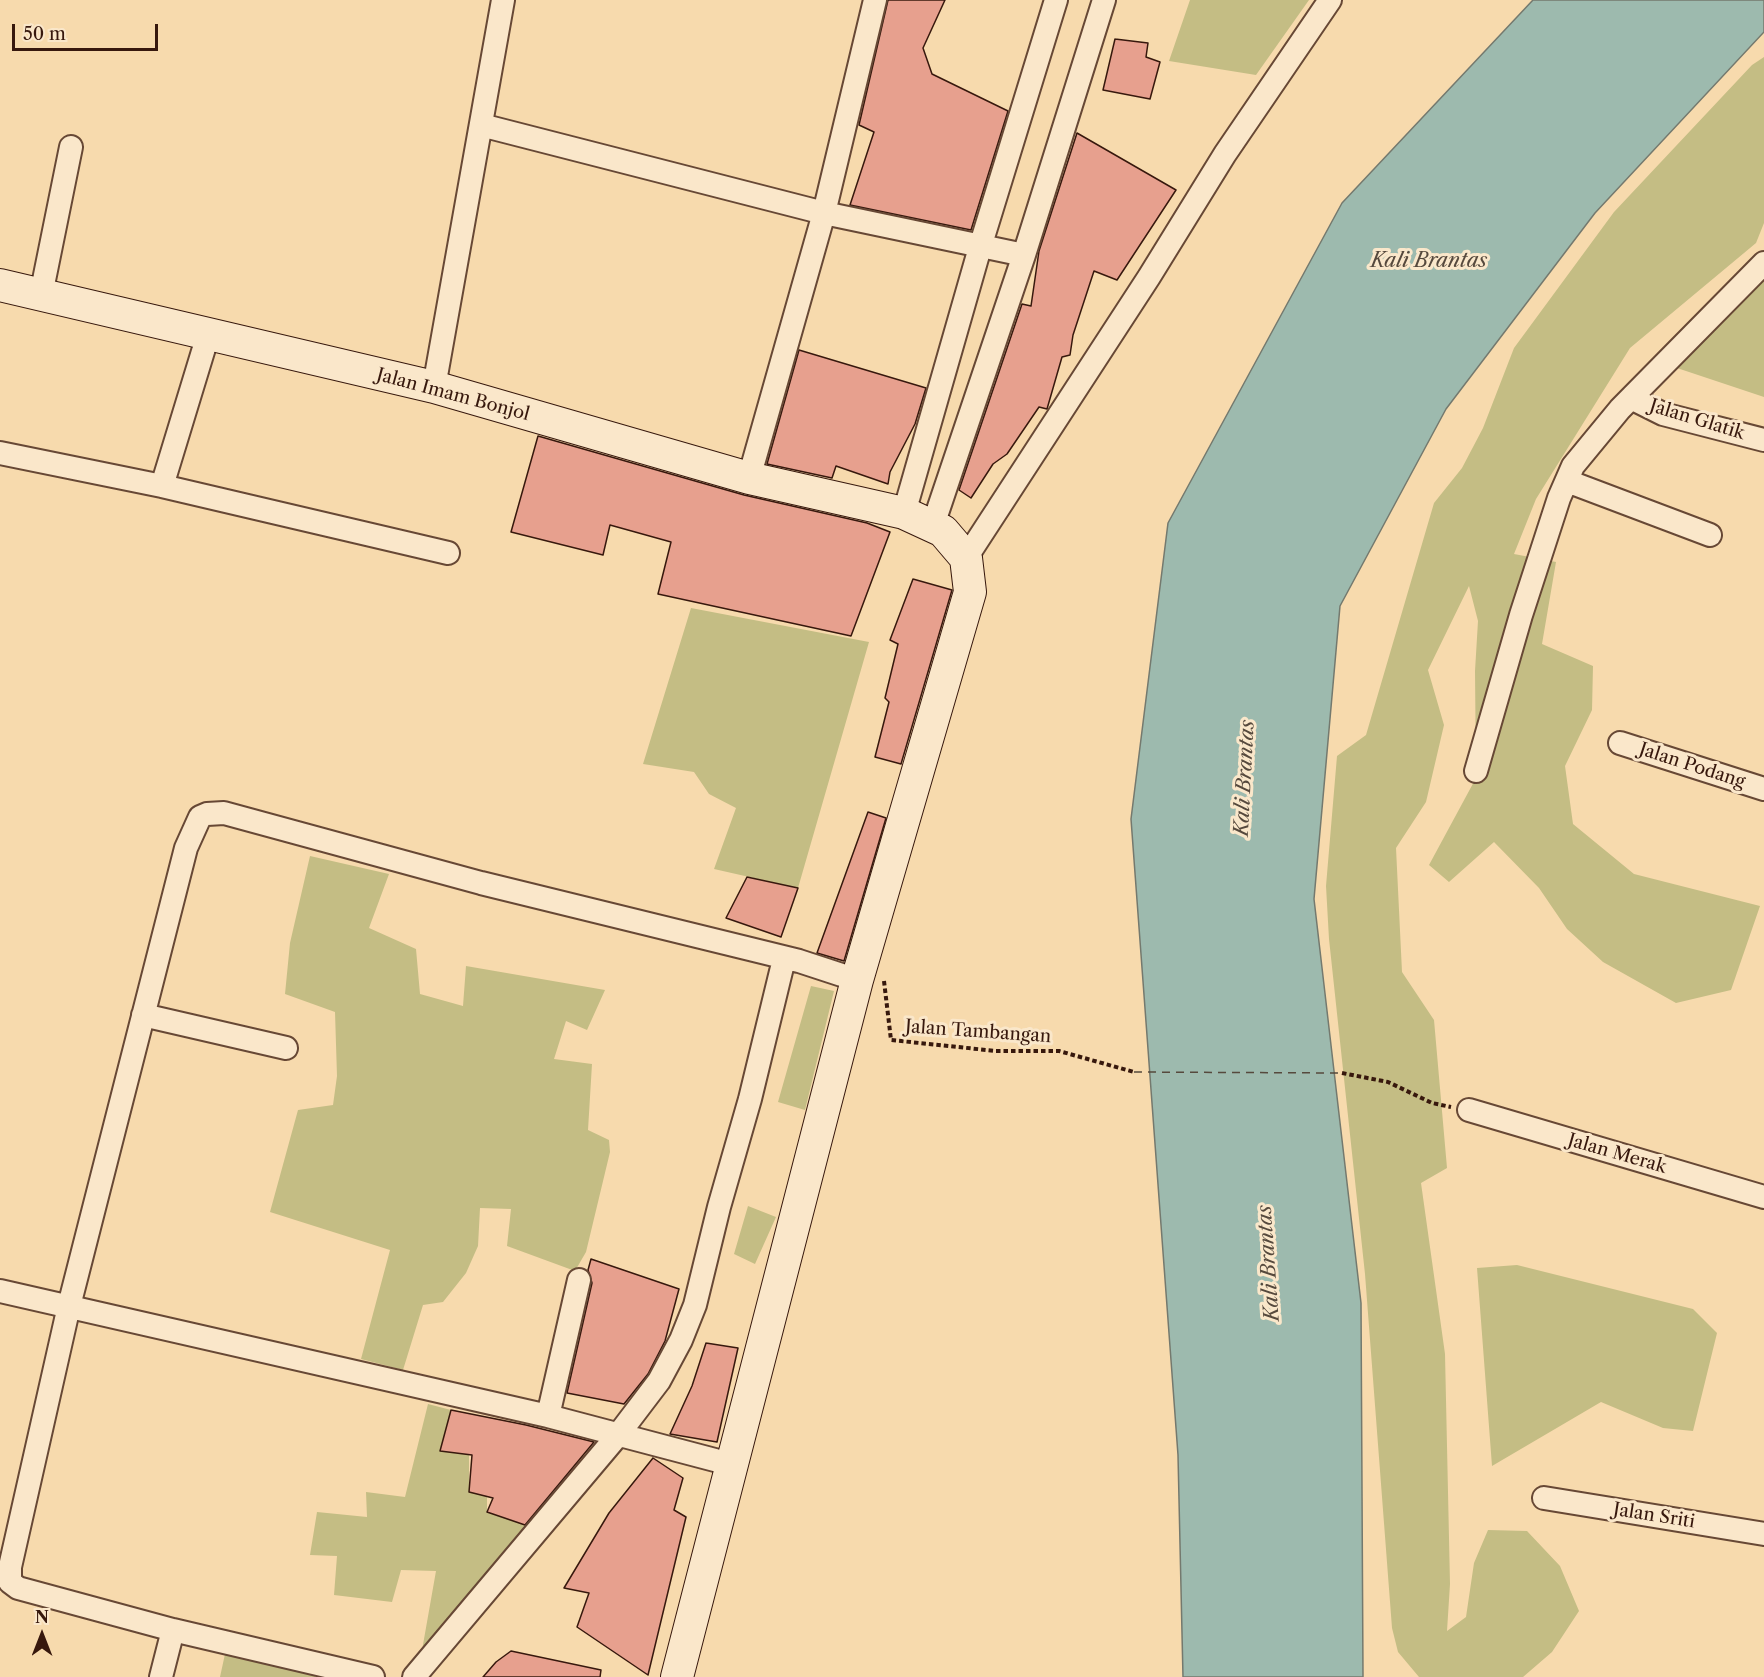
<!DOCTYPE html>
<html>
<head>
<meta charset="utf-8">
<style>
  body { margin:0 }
  #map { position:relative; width:1764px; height:1677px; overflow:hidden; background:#f7daad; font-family:"Libre Caslon Text",serif }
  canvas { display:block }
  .north { position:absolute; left:12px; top:1605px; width:60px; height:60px; -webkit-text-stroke:4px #fae7ca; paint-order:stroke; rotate:0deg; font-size:16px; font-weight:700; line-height:24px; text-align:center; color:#37180d }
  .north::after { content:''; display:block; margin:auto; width:21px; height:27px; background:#37180d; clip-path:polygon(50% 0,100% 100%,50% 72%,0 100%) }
  .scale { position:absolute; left:12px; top:24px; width:146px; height:27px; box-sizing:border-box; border:3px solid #37180d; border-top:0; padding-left:8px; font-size:18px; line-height:21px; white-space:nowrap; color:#37180d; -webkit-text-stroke:4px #fae7ca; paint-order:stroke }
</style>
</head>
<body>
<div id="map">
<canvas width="1764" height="1677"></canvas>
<div class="north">N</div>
<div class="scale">50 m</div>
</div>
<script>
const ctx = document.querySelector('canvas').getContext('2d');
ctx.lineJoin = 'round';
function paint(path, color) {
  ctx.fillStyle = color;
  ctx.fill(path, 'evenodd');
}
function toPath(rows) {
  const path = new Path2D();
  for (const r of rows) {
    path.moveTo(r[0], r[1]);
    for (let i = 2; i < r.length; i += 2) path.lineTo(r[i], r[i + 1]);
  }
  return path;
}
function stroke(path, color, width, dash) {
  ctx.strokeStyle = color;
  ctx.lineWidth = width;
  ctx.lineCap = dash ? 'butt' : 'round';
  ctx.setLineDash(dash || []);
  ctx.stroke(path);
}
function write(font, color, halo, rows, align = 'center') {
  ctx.font = font + ' "Libre Caslon Text",serif';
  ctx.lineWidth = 6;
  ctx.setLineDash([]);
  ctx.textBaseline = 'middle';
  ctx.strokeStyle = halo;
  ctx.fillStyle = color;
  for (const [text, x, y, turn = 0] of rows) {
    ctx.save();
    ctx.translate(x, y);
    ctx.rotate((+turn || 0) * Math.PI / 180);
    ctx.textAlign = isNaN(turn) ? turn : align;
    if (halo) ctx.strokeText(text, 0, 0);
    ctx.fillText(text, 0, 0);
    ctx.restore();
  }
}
const green = toPath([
  [1190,0,1309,0,1256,75,1169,61],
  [1764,57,1764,223,1756,243,1630,348,1536,499,1514,554,1556,562,1542,644,1593,666,1592,710,1565,766,1573,824,1634,874,1760,906,1731,990,1676,1003,1603,962,1567,929,1539,888,1494,842,1449,882,1429,865,1476,778,1475,671,1478,621,1469,586,1428,670,1444,725,1426,802,1396,848,1402,972,1434,1020,1447,1168,1421,1183,1445,1354,1450,1584,1447,1631,1466,1617,1474,1563,1488,1530,1527,1531,1560,1566,1579,1611,1552,1652,1523,1677,1419,1677,1398,1652,1392,1628,1365,1274,1329,939,1326,886,1337,756,1366,735,1434,503,1462,468,1483,428,1514,348,1614,212,1752,65],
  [1764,279,1764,397,1674,367],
  [691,608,869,642,798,888,714,869,736,808,709,794,694,772,643,764],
  [310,856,389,874,369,928,416,949,420,994,463,1006,466,966,605,990,587,1030,566,1021,554,1059,592,1064,588,1130,609,1140,610,1152,586,1252,575,1271,507,1246,511,1209,480,1208,478,1246,466,1273,443,1302,423,1305,403,1370,361,1359,390,1250,270,1212,298,1110,333,1105,337,1076,335,1012,285,994,290,943],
  [811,986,834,991,805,1110,778,1102],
  [748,1206,776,1217,755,1264,734,1254],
  [1517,1265,1693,1309,1717,1333,1693,1431,1663,1428,1601,1402,1492,1466,1477,1268],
  [428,1404,451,1410,440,1451,469,1454,469,1492,487,1496,487,1512,529,1526,421,1656,436,1571,401,1570,392,1602,334,1595,337,1556,310,1555,317,1512,367,1517,366,1492,405,1497],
  [225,1654,316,1673,315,1677,220,1677]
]);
const water = toPath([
  [1533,0,1764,0,1764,32,1595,213,1446,409,1340,606,1314,899,1361,1303,1363,1677,1183,1677,1178,1455,1131,819,1168,523,1342,203,1533,0]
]);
const ferry = toPath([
  [1134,1072,1342,1073]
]);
const building = toPath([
  [888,0,945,0,923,48,932,74,1008,111,971,230,850,205,874,132,859,125,888,0],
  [1115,39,1148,43,1146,57,1160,62,1150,99,1103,90,1115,39],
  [1077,133,1176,190,1117,280,1094,271,1073,335,1070,355,1062,357,1047,409,1039,407,1007,454,993,464,971,498,959,490,1022,304,1031,306,1039,251,1077,133],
  [799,350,926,388,915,424,890,472,888,484,836,466,832,478,767,464,799,350],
  [538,436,744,495,867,523,890,532,851,636,658,594,671,542,610,525,603,555,511,532,538,436],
  [913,579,952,590,901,764,875,757,889,702,885,698,898,644,890,640,913,579],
  [868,812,886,818,844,961,817,953,868,812],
  [747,877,798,888,781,937,726,918,747,877],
  [591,1259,679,1289,665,1341,648,1374,624,1404,567,1393,592,1283,588,1270,591,1259],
  [706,1343,738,1348,717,1442,670,1434,692,1386,706,1343],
  [451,1410,526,1425,594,1442,525,1525,487,1512,493,1498,469,1492,472,1455,440,1451,451,1410],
  [653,1458,683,1478,674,1510,686,1517,648,1675,577,1627,589,1593,564,1588,609,1513,653,1458],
  [511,1651,601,1670,600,1677,483,1677,496,1662,511,1651]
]);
const path = toPath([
  [884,981,891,1040,996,1051,1059,1051,1134,1072],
  [1342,1073,1388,1082,1432,1103,1451,1107]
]);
const street = toPath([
  [481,125,824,213,1024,255],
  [41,295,71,147],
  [434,387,503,0],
  [1631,398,1663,414,1764,440],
  [0,453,162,486,208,335],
  [749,478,824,213,875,0],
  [1567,481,1710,535],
  [162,486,448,553],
  [904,513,981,244,1056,0],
  [933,525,1024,255,1104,0],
  [966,558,1149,277,1225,154,1330,0],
  [1620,743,1764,789],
  [1476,771,1521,615,1559,498,1573,466,1620,409,1764,263],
  [143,1015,286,1048],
  [1469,1110,1764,1197],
  [0,1291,548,1416,730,1464],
  [548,1416,579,1280],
  [1544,1498,1764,1534],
  [161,1677,173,1630],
  [373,1677,173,1630,18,1588,10,1582,10,1567,69,1306,186,848,200,817,207,814,224,813,481,883,799,961,857,980],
  [414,1677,618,1435,659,1381,681,1340,695,1305,719,1207,750,1099,784,959]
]);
const secondary = toPath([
  [0,285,434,387,749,478,904,513,943,531,966,558,970,592,857,980,677,1677]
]);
const streetNames = [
  ["Jalan Imam Bonjol",453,395,15],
  ["Jalan Glatik",1697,420,17],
  ["Jalan Podang",1692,766,18],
  ["Jalan Tambangan",978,1032,4],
  ["Jalan Merak",1617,1154,16],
  ["Jalan Sriti",1654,1516,9]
];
const waterNames = [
  ["Kali Brantas",1429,261],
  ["Kali Brantas",1245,778,-87],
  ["Kali Brantas",1269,1263,-94]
];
paint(green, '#c4bd84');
paint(water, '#9dbaae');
stroke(water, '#74796e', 1.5);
stroke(ferry, '#56493d', 1.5, [8, 6]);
paint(building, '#e7a08e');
stroke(building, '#37180d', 1.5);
stroke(street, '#674835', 26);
stroke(secondary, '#37180d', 34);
stroke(path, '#37180d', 4, [4.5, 3]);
stroke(street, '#fae7ca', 22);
stroke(secondary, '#fae7ca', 32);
write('18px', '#37180d', '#fae7ca', streetNames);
write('italic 20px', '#56493d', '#fae7ca', waterNames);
</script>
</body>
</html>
